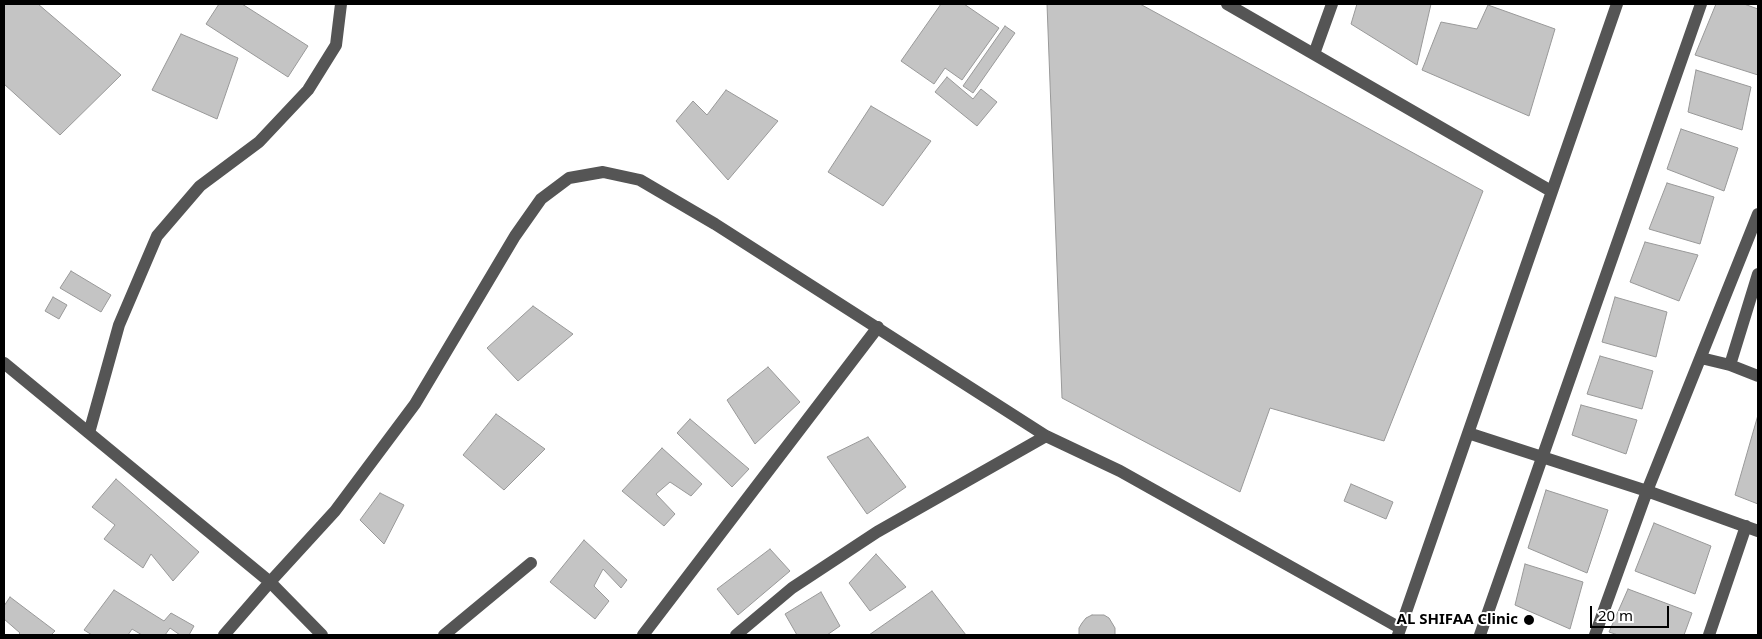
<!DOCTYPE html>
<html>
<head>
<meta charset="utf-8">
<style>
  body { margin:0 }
  #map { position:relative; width:1762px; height:639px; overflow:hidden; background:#fff; font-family:"Noto Sans",sans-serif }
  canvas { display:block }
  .frame { position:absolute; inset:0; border:5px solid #000; pointer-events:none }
  .scale { position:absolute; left:1590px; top:606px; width:79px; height:22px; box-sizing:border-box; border:2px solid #000; border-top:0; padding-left:6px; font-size:15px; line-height:18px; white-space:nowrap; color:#000; -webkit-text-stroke:4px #fff; paint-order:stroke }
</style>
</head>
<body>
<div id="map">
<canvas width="1762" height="639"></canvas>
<div class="frame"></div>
<div class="scale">20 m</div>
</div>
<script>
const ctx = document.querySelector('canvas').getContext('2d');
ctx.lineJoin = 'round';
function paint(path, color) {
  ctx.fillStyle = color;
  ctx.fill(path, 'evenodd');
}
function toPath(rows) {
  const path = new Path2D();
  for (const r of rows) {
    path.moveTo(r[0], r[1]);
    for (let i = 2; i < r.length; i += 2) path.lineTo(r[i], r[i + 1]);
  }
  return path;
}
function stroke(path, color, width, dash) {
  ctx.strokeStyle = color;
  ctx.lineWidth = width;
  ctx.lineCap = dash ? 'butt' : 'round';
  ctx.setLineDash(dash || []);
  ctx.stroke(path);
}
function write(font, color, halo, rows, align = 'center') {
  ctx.font = font + ' "Noto Sans",sans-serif';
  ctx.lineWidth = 4;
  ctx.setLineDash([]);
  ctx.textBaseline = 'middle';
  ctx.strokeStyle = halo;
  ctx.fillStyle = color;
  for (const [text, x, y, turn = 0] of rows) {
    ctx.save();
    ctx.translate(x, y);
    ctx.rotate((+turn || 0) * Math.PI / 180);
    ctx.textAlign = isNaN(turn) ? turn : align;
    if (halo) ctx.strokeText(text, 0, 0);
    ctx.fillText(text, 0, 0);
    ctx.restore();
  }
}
const building = toPath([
  [4,4,38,4,121,75,60,135,4,84,4,4],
  [219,4,242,4,308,46,288,77,206,24,219,4],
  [941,4,964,4,999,28,962,80,945,68,934,84,901,61,941,4],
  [1047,4,1140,4,1483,191,1384,441,1270,408,1240,492,1062,398,1047,4],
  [1357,4,1431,4,1417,65,1351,24,1357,4],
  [1716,4,1744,4,1758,9,1758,75,1695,55,1716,4],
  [1488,5,1555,29,1529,116,1422,70,1441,22,1477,29,1488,5],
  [1005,26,1015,33,973,93,963,86,1005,26],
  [181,34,238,58,217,119,152,90,181,34],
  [1696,70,1751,87,1742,130,1688,112,1696,70],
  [947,77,973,99,981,89,997,102,977,126,935,92,947,77],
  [726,90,778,121,728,180,676,121,693,101,707,115,726,90],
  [871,106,931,141,883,206,828,172,871,106],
  [1681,129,1738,148,1724,191,1667,169,1681,129],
  [1667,183,1714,197,1700,244,1649,229,1667,183],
  [1645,242,1698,255,1679,301,1630,282,1645,242],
  [71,271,111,295,101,312,60,288,71,271],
  [53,297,67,305,59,319,45,311,53,297],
  [1615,297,1667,312,1656,357,1602,342,1615,297],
  [533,306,573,334,518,381,487,348,533,306],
  [1600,356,1653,371,1642,409,1587,394,1600,356],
  [768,367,800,402,755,444,727,400,768,367],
  [1581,405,1637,420,1626,454,1572,435,1581,405],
  [496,414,545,449,504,490,463,455,496,414],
  [1758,415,1758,504,1735,495,1758,415],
  [690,419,749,469,732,487,677,433,690,419],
  [868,437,906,487,867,514,827,457,868,437],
  [662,448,702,484,691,496,670,482,656,494,675,514,664,526,622,491,662,448],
  [116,479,199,552,173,581,151,554,143,568,104,539,115,525,92,507,116,479],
  [1351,484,1393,502,1386,519,1344,501,1351,484],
  [1546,490,1608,510,1587,573,1528,548,1546,490],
  [380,493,404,505,384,544,360,520,380,493],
  [1654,523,1711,546,1695,594,1635,571,1654,523],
  [584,540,627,580,621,588,603,569,594,586,609,601,595,619,550,582,584,540],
  [770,549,790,571,738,615,717,589,770,549],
  [876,554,906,587,870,611,849,583,876,554],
  [1525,564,1583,582,1570,629,1515,605,1525,564],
  [1628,589,1692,613,1684,635,1618,635,1609,632,1628,589],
  [114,590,164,621,171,613,194,626,189,635,180,635,170,628,165,635,142,635,132,629,128,635,92,635,84,630,114,590],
  [932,591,966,635,869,635,932,591],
  [821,592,840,626,827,635,797,635,785,614,821,592],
  [10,597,55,631,51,635,18,635,20,633,4,619,4,606,10,597],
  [1092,615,1104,615,1109,618,1115,628,1115,635,1079,635,1079,628,1082,623,1086,618,1092,615]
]);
const minor = toPath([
  [1227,4,1551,191],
  [1314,54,1332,4],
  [1701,358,1730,365,1758,376],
  [4,363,270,582,322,635],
  [1730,365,1758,274],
  [89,433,119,325,157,236,200,186,259,142,308,90,336,45,341,4],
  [1468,433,1647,491,1758,531],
  [224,635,270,582,335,511,415,404,515,236,541,199,569,178,603,172,640,180,715,224,1046,436,1120,471,1400,628],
  [444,635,531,563],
  [643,635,878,327],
  [736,635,792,588,877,532,1046,436],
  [1398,635,1617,4],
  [1480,635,1701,4],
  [1595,635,1647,491,1758,214],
  [1709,635,1746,526]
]);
const markers = [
  [1529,620,6,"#000"]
];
const poiNames = [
  ["AL SHIFAA Clinic",1518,620]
];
paint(building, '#c4c4c4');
stroke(building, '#999', 1);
stroke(minor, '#555', 12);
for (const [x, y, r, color] of markers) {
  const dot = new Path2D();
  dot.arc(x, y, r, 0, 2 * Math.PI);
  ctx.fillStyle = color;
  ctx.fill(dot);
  stroke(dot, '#fff', 2);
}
write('bold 15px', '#000', '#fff', poiNames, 'right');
</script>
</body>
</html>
